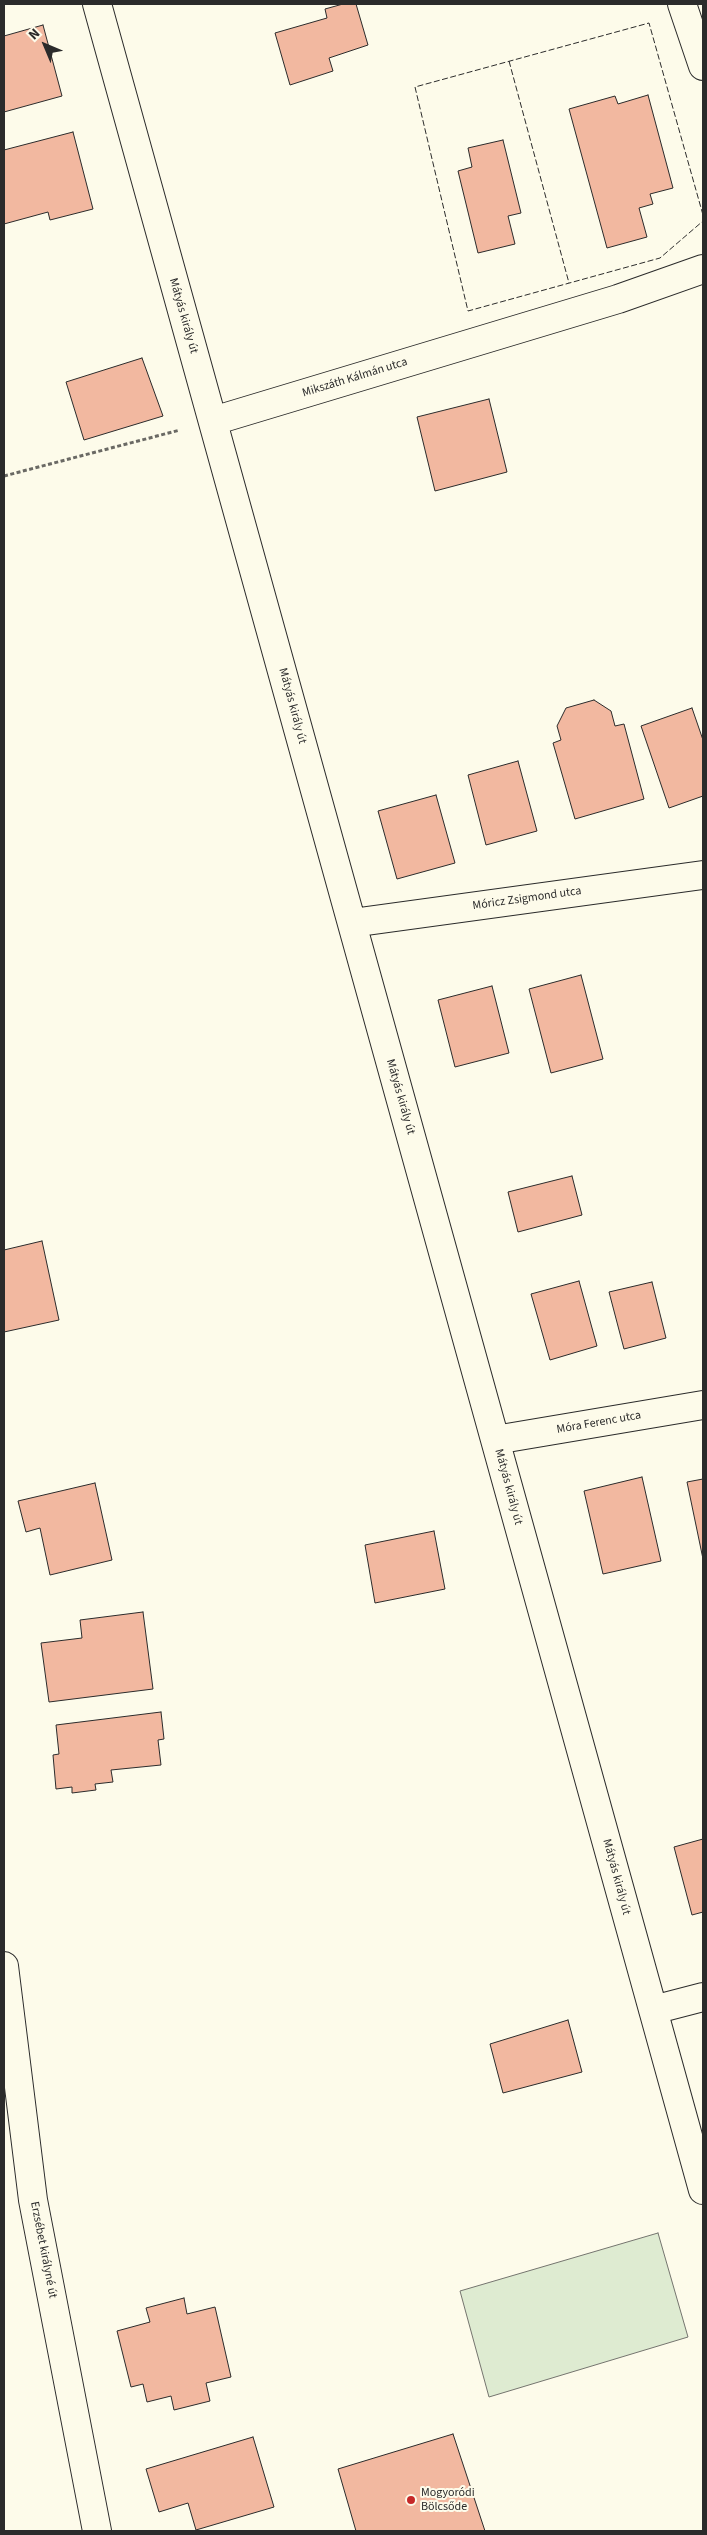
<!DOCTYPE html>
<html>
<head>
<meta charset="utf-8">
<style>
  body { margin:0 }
  #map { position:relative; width:707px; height:2535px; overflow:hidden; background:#fdfbea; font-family:"Source Sans 3",sans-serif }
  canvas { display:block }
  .frame { position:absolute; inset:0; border:5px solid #2b2b2b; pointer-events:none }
  .north { position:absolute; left:20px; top:20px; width:50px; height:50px; -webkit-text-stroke:4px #fdfbea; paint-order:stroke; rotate:315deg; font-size:14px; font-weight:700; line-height:20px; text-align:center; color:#2b2b2b }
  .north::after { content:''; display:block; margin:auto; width:18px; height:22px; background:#2b2b2b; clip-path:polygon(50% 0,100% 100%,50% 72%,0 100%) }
</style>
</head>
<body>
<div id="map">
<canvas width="707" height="2535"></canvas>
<div class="frame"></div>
<div class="north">N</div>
</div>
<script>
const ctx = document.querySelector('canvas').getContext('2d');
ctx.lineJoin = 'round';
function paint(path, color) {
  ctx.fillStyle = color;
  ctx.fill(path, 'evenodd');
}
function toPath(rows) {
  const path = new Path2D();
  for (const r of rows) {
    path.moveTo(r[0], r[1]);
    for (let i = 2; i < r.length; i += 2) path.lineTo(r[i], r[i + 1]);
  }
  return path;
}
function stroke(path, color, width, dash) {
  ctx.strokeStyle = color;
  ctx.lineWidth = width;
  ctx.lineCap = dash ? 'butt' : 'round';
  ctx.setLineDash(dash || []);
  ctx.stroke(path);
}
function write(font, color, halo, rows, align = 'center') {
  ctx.font = font + ' "Source Sans 3",sans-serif';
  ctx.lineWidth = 4;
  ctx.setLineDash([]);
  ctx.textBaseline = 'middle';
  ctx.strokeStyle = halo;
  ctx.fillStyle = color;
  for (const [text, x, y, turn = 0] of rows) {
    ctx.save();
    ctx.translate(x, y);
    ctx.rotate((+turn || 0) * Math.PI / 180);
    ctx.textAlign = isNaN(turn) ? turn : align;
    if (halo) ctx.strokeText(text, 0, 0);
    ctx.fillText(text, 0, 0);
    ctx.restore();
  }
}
const green = toPath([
  [658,2233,688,2337,489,2397,460,2291,658,2233]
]);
const building = toPath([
  [343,4,356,4,368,45,329,58,333,71,290,85,275,33,327,18,325,9,343,4],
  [43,25,62,96,4,112,4,36,43,25],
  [648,95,673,188,650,194,653,204,639,208,647,237,607,248,569,109,615,96,618,104,648,95],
  [73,132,93,209,50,220,48,212,4,224,4,150,73,132],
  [503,140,521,213,508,216,515,244,478,253,458,171,472,167,468,148,503,140],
  [142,358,163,416,84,440,66,382,142,358],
  [489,399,507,472,435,491,417,417,489,399],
  [594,700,611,711,615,726,624,724,644,799,575,819,553,743,561,740,557,726,566,708,594,700],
  [692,708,703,740,703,796,669,808,641,726,692,708],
  [518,761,537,831,486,845,468,775,518,761],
  [436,795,455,863,397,879,378,811,436,795],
  [581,975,603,1059,551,1073,529,989,581,975],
  [492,986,509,1053,455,1067,438,1000,492,986],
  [572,1176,582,1215,518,1232,508,1192,572,1176],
  [42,1241,59,1320,4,1332,4,1250,42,1241],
  [579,1281,597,1346,550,1360,531,1294,579,1281],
  [652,1282,666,1338,624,1349,609,1292,652,1282],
  [642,1477,661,1561,603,1574,584,1491,642,1477],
  [703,1479,703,1559,687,1482,703,1479],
  [95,1483,112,1560,50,1575,40,1528,26,1532,18,1501,95,1483],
  [434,1531,445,1589,375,1603,365,1545,434,1531],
  [143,1612,153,1689,49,1702,41,1643,82,1638,80,1620,143,1612],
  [161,1712,164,1739,158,1740,161,1765,111,1770,113,1782,95,1784,96,1790,72,1793,72,1787,56,1789,53,1755,59,1754,56,1725,161,1712],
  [703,1839,703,1912,692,1915,674,1847,703,1839],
  [568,2020,582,2072,503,2093,490,2044,568,2020],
  [184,2298,187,2314,215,2307,231,2377,206,2383,210,2401,174,2410,171,2396,147,2402,143,2384,131,2387,117,2331,150,2322,146,2308,184,2298],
  [453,2434,485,2531,356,2531,338,2469,453,2434],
  [253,2437,274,2507,196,2530,188,2503,159,2512,146,2469,253,2437]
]);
const path = toPath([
  [4,476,180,430]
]);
const minor = toPath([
  [97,4,703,2190],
  [682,4,703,66],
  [213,421,618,299,703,269],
  [352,923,703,875],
  [495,1440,703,1405],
  [4,1966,33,2200,97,2531],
  [653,2010,703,1997]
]);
const fence = toPath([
  [509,61,569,283],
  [703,215,649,23,415,87,468,311,660,258,703,221]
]);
const markers = [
  [411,2500,5,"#c62828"]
];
const streetNames = [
  ["Mátyás király út",183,316,74],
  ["Mikszáth Kálmán utca",355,378,-17],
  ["Mátyás király út",292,706,75],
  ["Móricz Zsigmond utca",527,899,-8],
  ["Mátyás király út",400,1097,74],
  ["Móra Ferenc utca",599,1423,-10],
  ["Mátyás király út",508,1487,75],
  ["Mátyás király út",616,1877,75],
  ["Erzsébet királyné út",43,2250,79]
];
const poiNames = [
  ["Mogyoródi",421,2493],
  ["Bölcsőde",421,2507]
];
paint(green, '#deebd1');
stroke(green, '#74746e', 1);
paint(building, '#f2b8a0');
stroke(building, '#2b2b2b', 1);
stroke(minor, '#2b2b2b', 30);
stroke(path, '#6a6964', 3, [4, 2.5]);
stroke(minor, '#fdfbea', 28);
stroke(fence, '#2b2b2b', 1, [6, 2.5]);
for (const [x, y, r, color] of markers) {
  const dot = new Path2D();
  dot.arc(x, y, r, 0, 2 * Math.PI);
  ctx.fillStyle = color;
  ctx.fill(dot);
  stroke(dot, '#fdfbea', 2);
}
write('12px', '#2b2b2b', '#fdfbea', streetNames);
write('12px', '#2b2b2b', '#fdfbea', poiNames, 'left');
</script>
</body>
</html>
